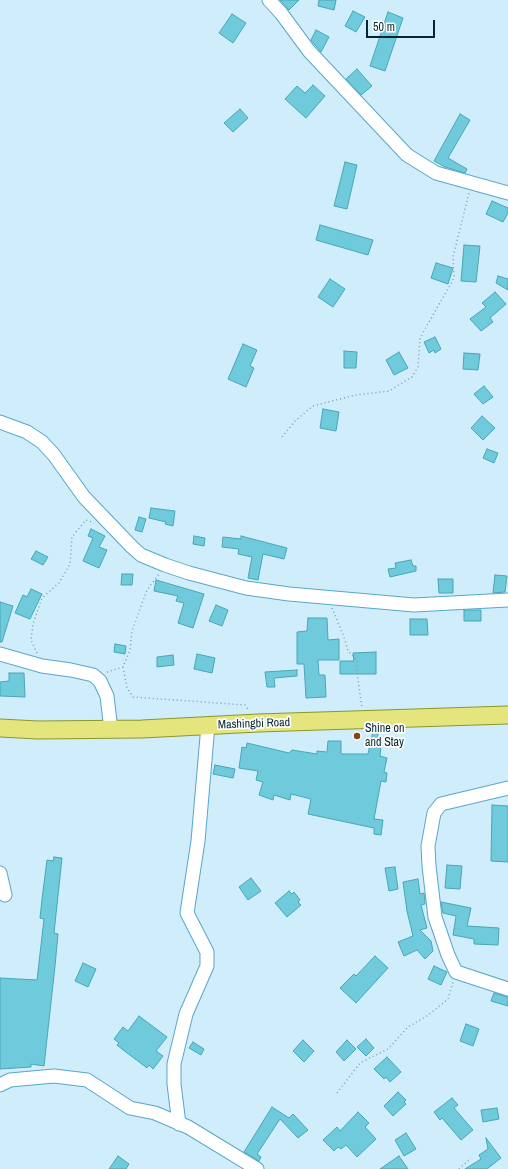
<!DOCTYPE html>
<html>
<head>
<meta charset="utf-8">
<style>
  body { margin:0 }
  #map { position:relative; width:508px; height:1169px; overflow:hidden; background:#d0edfb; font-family:"Archivo Narrow",sans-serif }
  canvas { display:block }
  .scale { position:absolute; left:366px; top:20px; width:69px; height:18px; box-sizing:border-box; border:2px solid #042533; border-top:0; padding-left:5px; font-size:12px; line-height:14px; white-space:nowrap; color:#042533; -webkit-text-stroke:3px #fff; paint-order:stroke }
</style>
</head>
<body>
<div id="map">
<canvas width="508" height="1169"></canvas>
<div class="scale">50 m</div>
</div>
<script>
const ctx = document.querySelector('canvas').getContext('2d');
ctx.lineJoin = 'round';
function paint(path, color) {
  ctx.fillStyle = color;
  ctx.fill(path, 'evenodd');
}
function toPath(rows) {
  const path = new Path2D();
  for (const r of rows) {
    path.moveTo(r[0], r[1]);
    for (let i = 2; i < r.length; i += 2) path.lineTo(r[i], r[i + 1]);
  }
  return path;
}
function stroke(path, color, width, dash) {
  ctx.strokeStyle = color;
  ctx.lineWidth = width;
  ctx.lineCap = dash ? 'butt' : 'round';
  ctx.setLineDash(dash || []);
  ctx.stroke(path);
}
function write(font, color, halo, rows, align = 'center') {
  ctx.font = font + ' "Archivo Narrow",sans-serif';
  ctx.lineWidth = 3.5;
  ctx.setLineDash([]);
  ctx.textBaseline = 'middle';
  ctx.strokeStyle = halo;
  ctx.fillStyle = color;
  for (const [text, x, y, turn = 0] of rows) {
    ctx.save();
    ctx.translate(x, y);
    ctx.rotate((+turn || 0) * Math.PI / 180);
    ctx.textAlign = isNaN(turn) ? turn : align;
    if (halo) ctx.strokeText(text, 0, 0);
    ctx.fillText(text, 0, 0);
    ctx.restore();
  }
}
const building = toPath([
  [280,0,299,0,289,10,280,0],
  [319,0,336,0,334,10,318,6,319,0],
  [353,11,365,17,356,32,345,26,353,11],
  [388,12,403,18,385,71,370,66,388,12],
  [232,14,246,23,233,43,219,33,232,14],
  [316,30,329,37,321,52,311,40,316,30],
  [357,69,372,86,361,95,346,79,357,69],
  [313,85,325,96,306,118,285,99,297,86,305,93,313,85],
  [240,109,248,118,233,132,224,123,240,109],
  [460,114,470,120,448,158,467,169,465,173,445,167,434,161,460,114],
  [345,162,357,165,347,209,334,206,345,162],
  [492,201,508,208,508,213,503,222,486,214,492,201],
  [320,225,373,240,368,255,316,240,320,225],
  [464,245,480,246,476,282,461,281,464,245],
  [436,263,453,268,448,284,431,278,436,263],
  [498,276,508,279,508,290,496,283,498,276],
  [330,279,345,289,333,307,318,297,330,279],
  [495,292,506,304,490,318,493,322,481,331,470,319,486,307,482,303,495,292],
  [435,337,441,349,435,353,434,350,429,353,424,342,435,337],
  [243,344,257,350,250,366,254,368,246,387,228,379,243,344],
  [344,351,357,352,356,368,344,368,344,351],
  [399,352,408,368,394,375,386,360,399,352],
  [464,353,480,354,478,370,463,369,464,353],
  [484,386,493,397,483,404,474,394,484,386],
  [323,409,339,412,336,431,320,428,323,409],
  [482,416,495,428,483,440,471,428,482,416],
  [487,449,498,453,494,463,483,458,487,449],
  [151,508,175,511,173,526,165,524,166,522,149,518,151,508],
  [139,517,146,519,142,532,135,530,139,517],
  [91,529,105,536,99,547,107,550,99,568,83,561,93,538,88,536,91,529],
  [194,536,205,538,204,546,193,544,194,536],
  [241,536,287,548,284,559,263,554,258,580,248,578,252,557,238,554,239,549,222,547,223,537,241,539,241,536],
  [36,551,48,557,43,565,31,559,36,551],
  [411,560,413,566,416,566,416,571,390,577,388,569,396,568,395,563,411,560],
  [122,574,133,574,132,585,121,585,122,574],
  [495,575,507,576,505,592,493,593,495,575],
  [438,579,453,579,453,593,439,593,438,579],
  [156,580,204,594,193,628,178,623,184,603,176,601,178,596,154,591,156,580],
  [31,589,42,594,30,619,15,613,23,595,27,597,31,589],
  [0,602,13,606,2,642,0,642,0,602],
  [216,605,228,610,222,626,209,621,216,605],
  [464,610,481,610,481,621,464,621,464,610],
  [308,618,327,618,328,640,339,639,339,660,318,660,319,675,325,675,326,697,306,698,304,664,297,664,297,632,307,631,308,618],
  [410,619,427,619,428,635,410,635,410,619],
  [115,644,126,646,125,654,114,652,115,644],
  [376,652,376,674,340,674,340,661,354,661,353,653,376,652],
  [197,654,215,658,212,673,194,669,197,654],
  [173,655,174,665,157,667,157,657,173,655],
  [297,670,297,676,274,678,275,687,267,687,265,672,297,670],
  [9,673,24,673,25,697,0,696,0,682,9,681,9,673],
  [373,731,378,731,378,745,381,745,380,756,387,758,384,772,387,773,386,782,381,781,374,819,383,820,381,835,374,834,374,828,308,814,311,799,291,794,290,800,274,795,273,800,259,795,263,782,256,780,258,771,239,768,242,747,246,748,247,743,289,753,292,750,317,754,317,751,327,752,328,741,341,741,341,754,368,754,373,731],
  [215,765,235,769,233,778,213,774,215,765],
  [492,805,508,806,508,862,491,861,492,805],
  [54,857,62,858,54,933,58,934,55,966,44,1066,31,1064,31,1067,0,1069,0,978,37,980,44,919,40,918,42,899,47,860,53,861,54,857],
  [447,865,462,866,460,889,445,888,447,865],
  [395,867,398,889,389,891,385,868,395,867],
  [251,878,261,891,248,900,239,887,251,878],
  [418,879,420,894,424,893,425,904,421,905,427,928,420,930,431,941,433,951,425,959,417,950,404,956,398,942,413,936,407,911,403,882,418,879],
  [289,891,292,894,294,892,300,900,298,902,301,905,287,917,275,903,289,891],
  [441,902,471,908,467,926,499,928,498,945,474,944,474,939,453,935,456,916,443,913,441,902],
  [375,956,388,968,356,1003,340,988,354,974,356,976,375,956],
  [83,963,96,969,88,987,75,981,83,963],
  [434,966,447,972,441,985,428,979,434,966],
  [494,993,508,997,508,1006,491,1001,494,993],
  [139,1016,167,1037,156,1051,163,1056,153,1069,149,1065,147,1068,122,1049,117,1045,119,1043,114,1039,123,1027,128,1031,139,1016],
  [466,1024,479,1029,473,1046,460,1041,466,1024],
  [366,1039,374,1048,366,1056,357,1047,366,1039],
  [303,1040,314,1051,304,1062,293,1051,303,1040],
  [347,1040,356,1049,344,1061,336,1052,347,1040],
  [193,1042,204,1049,201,1055,189,1048,193,1042],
  [387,1057,401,1072,390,1082,386,1077,384,1079,374,1069,387,1057],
  [398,1092,406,1100,404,1102,406,1104,393,1116,384,1106,398,1092],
  [452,1098,458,1105,454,1108,473,1130,461,1140,442,1118,440,1120,434,1112,452,1098],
  [272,1107,289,1118,293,1114,308,1130,298,1138,280,1119,257,1154,261,1157,259,1161,244,1152,272,1107],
  [497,1108,499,1119,483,1122,481,1110,497,1108],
  [358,1112,369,1123,365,1127,376,1139,357,1157,346,1145,341,1149,338,1147,334,1151,323,1140,337,1127,340,1131,358,1112],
  [406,1133,416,1149,404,1156,395,1140,406,1133],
  [486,1138,501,1158,487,1169,465,1169,481,1159,479,1155,488,1149,486,1138],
  [118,1156,129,1164,126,1169,109,1169,118,1156],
  [399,1156,408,1169,380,1169,399,1156]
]);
const path = toPath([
  [282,437,295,421,313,406,356,395,389,391,412,377,418,367,420,338,454,278,453,257,469,193],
  [332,608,344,637,348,651,357,660,357,673,362,708],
  [37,653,31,640,33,624,42,598,59,583,70,564,72,537,86,520,94,523],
  [123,667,127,688,133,697,245,705,249,711],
  [107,672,123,667,130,650,132,631,147,590,159,574],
  [337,1093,360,1063,388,1049,408,1027,427,1016,448,999,453,982],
  [459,1169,471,1158]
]);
const minor = toPath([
  [269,0,281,13,309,51,407,155,436,173,508,193],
  [0,422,27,432,42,442,54,455,84,497,132,547,141,555,165,565,189,573,246,588,289,594,414,605,508,600],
  [0,654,42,666,71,670,93,675,100,681,107,696,111,730],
  [508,788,441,804,434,813,428,846,429,866,435,917,448,955,456,972,508,989],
  [0,873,5,895],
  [0,1085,10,1080,54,1076,87,1080,130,1108,155,1113,188,1127,257,1169],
  [179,1124,174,1084,174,1064,186,1014,207,966,207,952,187,913,198,841,208,725]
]);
const major = toPath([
  [0,728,38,730,142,729,258,723,508,715]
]);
const markers = [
  [357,736,4,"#874417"]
];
const streetNames = [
  ["Mashingbi Road",254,724,-2]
];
const poiNames = [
  ["Shine on",365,729],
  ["and Stay",365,743]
];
paint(building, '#6fcbdb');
stroke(building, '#48a6b5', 1);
stroke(minor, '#5aa6c8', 15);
stroke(major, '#8b972b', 19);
stroke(path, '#7f9eac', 1.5, [1, 3]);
stroke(minor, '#fff', 13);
stroke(major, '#e5e57d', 17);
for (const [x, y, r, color] of markers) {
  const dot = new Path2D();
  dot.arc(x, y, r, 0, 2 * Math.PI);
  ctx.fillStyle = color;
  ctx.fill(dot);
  stroke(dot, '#fff', 1.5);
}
write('12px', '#042533', '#fff', streetNames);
write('12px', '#042533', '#fff', poiNames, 'left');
</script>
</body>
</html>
